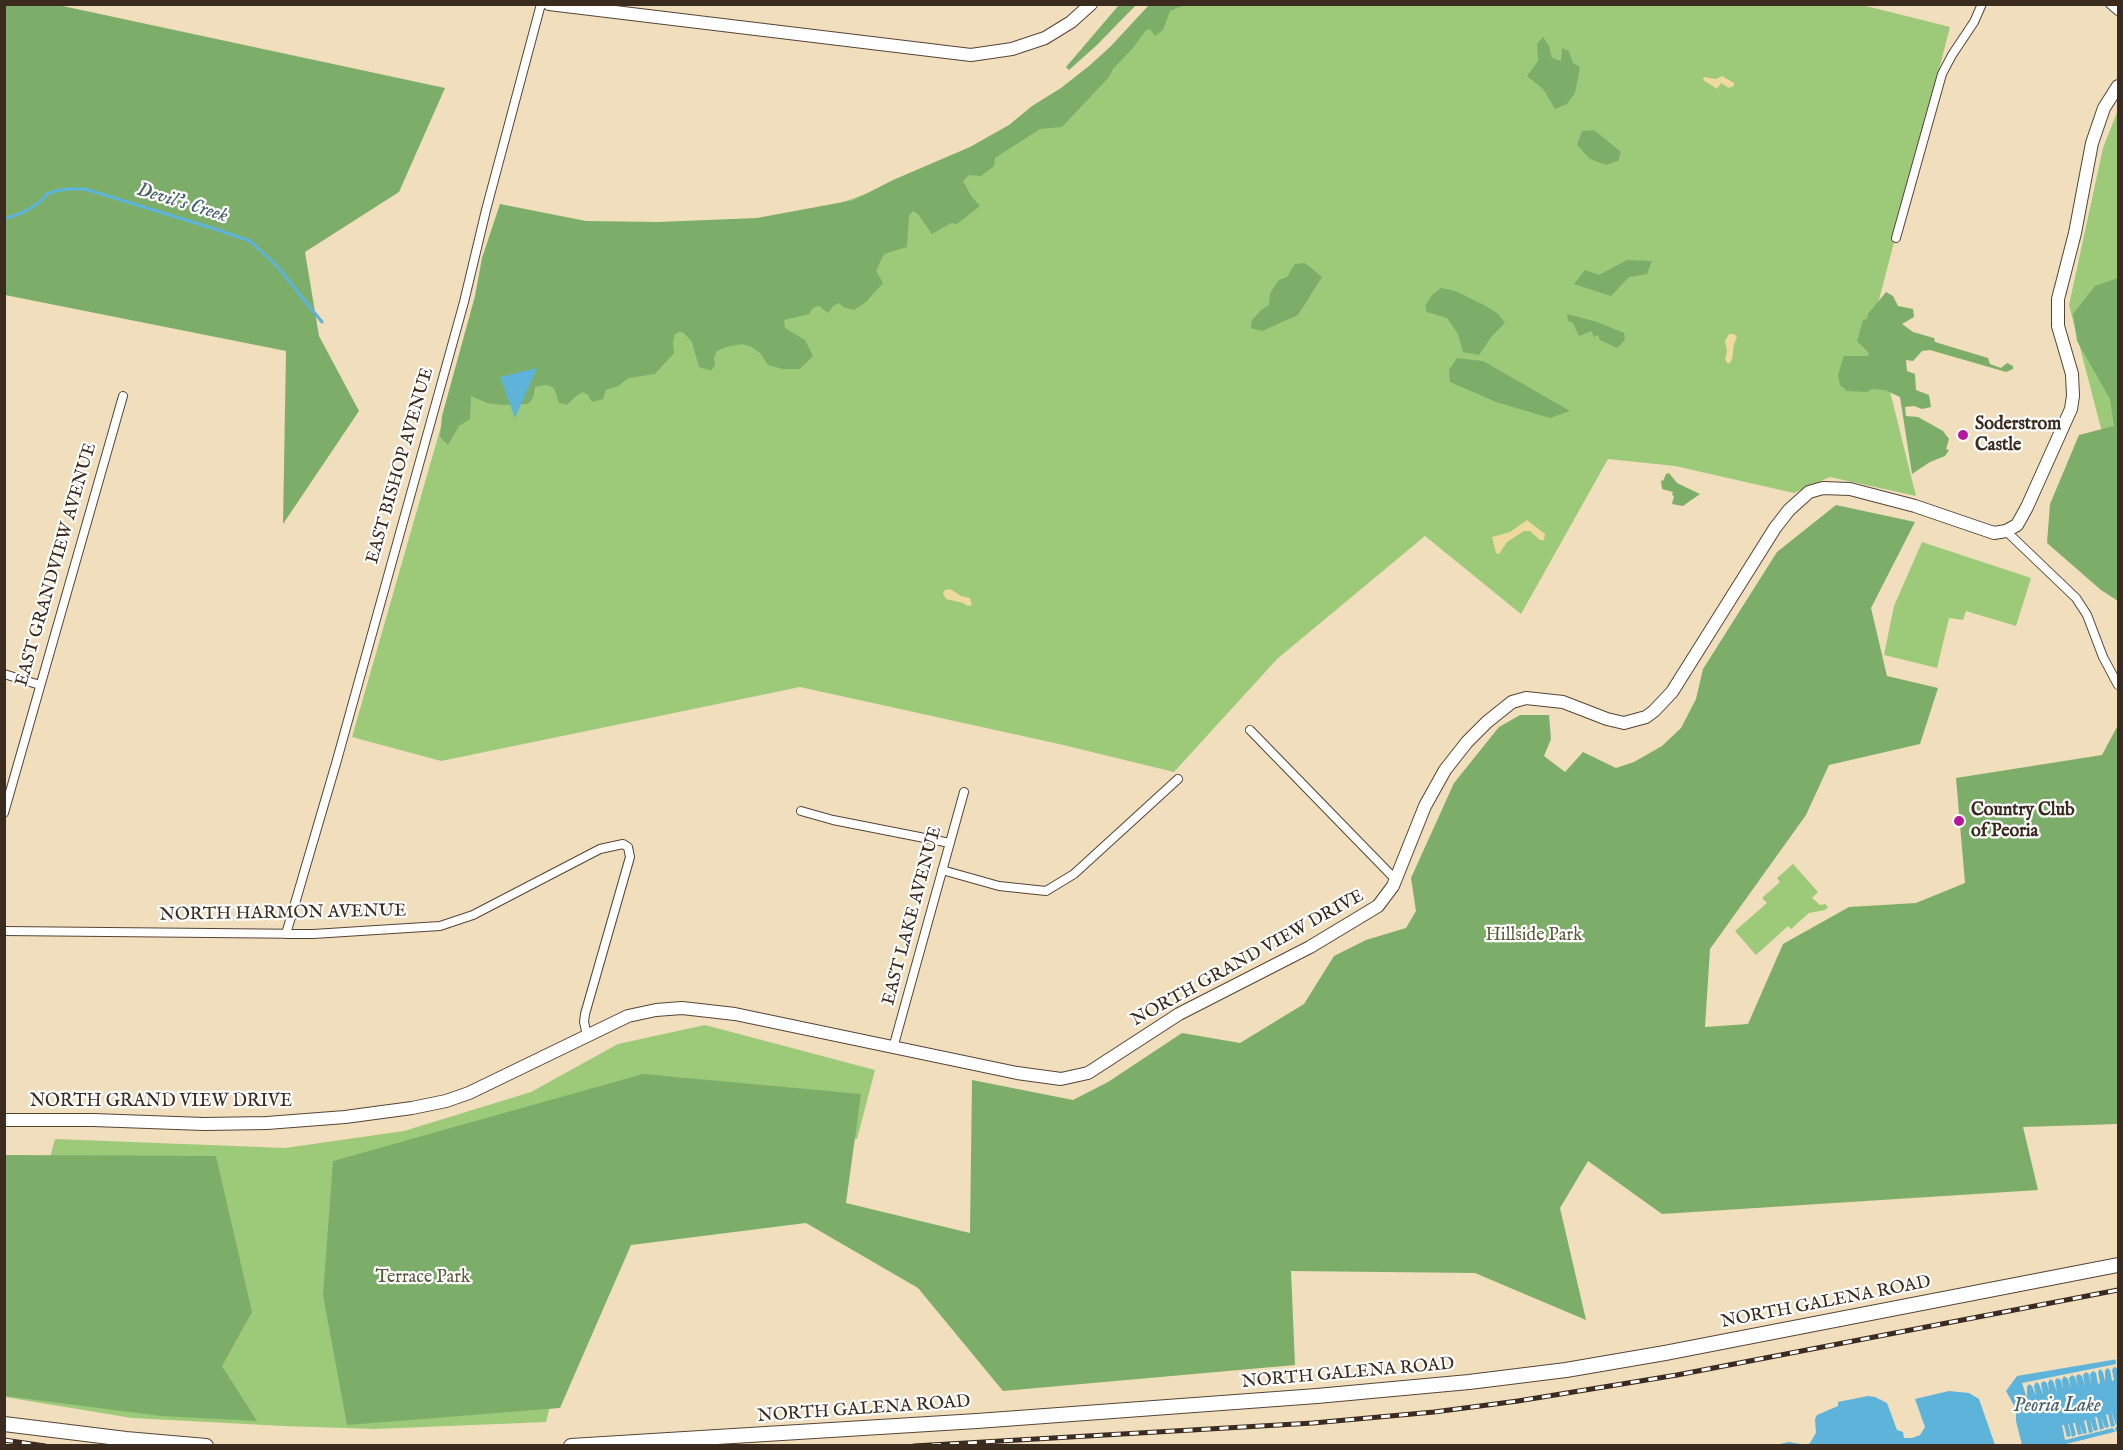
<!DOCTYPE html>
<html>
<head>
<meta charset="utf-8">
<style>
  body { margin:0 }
  #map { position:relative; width:2123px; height:1450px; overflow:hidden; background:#f0debd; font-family:"IM FELL English",serif }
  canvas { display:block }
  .frame { position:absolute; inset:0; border:6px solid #3b2a1e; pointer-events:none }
</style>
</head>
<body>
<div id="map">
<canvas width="2123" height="1450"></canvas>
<div class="frame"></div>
</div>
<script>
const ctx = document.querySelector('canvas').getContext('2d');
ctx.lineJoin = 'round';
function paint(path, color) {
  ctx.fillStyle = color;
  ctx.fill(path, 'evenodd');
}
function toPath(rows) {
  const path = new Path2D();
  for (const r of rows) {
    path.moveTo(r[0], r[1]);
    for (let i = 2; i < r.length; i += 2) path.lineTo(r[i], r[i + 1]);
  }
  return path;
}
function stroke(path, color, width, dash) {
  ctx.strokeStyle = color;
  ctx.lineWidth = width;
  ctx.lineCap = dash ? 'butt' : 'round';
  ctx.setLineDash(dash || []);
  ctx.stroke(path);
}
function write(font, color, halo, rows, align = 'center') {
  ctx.font = font + ' "IM FELL English",serif';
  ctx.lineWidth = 4.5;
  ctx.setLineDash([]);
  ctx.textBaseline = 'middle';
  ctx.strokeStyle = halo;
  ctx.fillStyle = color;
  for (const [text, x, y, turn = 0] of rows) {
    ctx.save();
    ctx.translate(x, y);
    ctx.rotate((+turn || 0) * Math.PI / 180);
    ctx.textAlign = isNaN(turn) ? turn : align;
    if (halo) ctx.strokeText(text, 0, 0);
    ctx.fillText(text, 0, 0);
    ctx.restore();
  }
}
const green = toPath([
  [1858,4,1950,27,1873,323,1916,496,1830,477,1794,493,1675,466,1608,459,1521,614,1425,536,1277,659,1174,772,1059,744,800,687,441,761,352,737,503,210,634,242,746,238,1003,143,1161,5],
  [2118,110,2118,494,2069,305,2103,148],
  [1922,542,2031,578,2016,626,1966,611,1963,620,1949,618,1937,668,1884,655,1894,606],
  [1793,864,1818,892,1812,898,1820,905,1825,904,1828,907,1825,910,1809,913,1791,929,1788,926,1756,955,1735,931,1767,903,1762,898,1780,882,1777,878],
  [705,1025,875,1070,857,1139,631,1084,546,1422,375,1429,284,1426,132,1418,5,1397,5,1327,55,1139,285,1148,404,1131,531,1092,618,1044]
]);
const forest = toPath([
  [4,5,58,5,445,88,399,192,305,252,319,336,359,411,283,524,286,351,5,295],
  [1119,5,1136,5,1097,45,1069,70,1066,67],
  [1149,5,1184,5,1170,11,1163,30,1155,36,1150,29,1146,30,1133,48,1113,69,1109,77,1062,127,1040,129,995,158,994,166,981,176,969,175,963,181,971,196,980,206,957,224,951,223,932,234,918,214,913,211,909,216,907,247,884,254,876,271,883,283,866,302,854,310,843,307,839,303,833,306,828,313,819,306,813,308,809,314,784,320,785,328,805,340,813,356,800,369,783,369,768,365,761,354,752,347,742,344,726,347,717,351,714,358,715,364,712,370,709,370,699,367,692,342,684,333,680,332,675,334,673,342,674,353,655,374,629,378,618,386,606,390,603,399,592,402,588,395,583,392,576,396,567,405,559,403,554,388,547,385,535,387,533,398,528,404,502,405,487,403,471,396,470,419,459,426,448,445,440,437,442,416,475,296,482,258,500,204,586,221,658,222,757,218,854,200,893,180,970,147,1009,125,1032,106,1061,88,1089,66,1110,47],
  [1543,37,1549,46,1552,58,1561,61,1562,48,1569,51,1573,63,1580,67,1575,93,1567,104,1555,109,1543,89,1527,76,1538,61,1537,44],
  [1594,130,1621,152,1618,161,1606,165,1590,159,1577,145,1582,131],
  [1627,260,1652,261,1647,274,1629,277,1611,296,1574,284,1585,270,1599,275],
  [1305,263,1322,277,1298,315,1262,331,1251,328,1252,320,1261,310,1269,305,1270,293,1279,280,1287,277,1295,264],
  [2118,278,2118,601,2101,590,2047,543,2050,504,2079,435,2114,426,2110,399,2077,341,2073,314,2095,286],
  [1441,288,1455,291,1486,306,1498,314,1505,323,1491,337,1479,355,1463,352,1458,334,1447,318,1427,312,1425,306,1432,295],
  [1886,292,1893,296,1898,306,1913,309,1914,317,1902,324,1913,332,1934,338,1935,342,1988,358,1990,364,2001,368,2007,363,2013,366,2013,369,2006,372,1930,350,1922,351,1913,361,1906,360,1907,371,1915,374,1916,390,1929,395,1931,407,1922,409,1914,406,1905,407,1906,416,1918,417,1943,431,1949,439,1946,449,1949,450,1945,456,1930,462,1912,474,1900,397,1885,390,1872,389,1867,392,1847,391,1840,385,1838,375,1844,356,1868,356,1869,353,1857,341,1863,320,1867,319,1868,314],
  [1567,314,1597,322,1624,333,1625,340,1617,348,1600,340,1598,335,1594,337,1591,331,1579,336,1573,323,1568,321],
  [1457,358,1483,361,1570,411,1550,418,1496,402,1450,382,1449,370],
  [1669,473,1677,483,1700,494,1683,506,1672,504,1674,496,1672,495,1673,492,1662,489,1661,480,1663,481,1666,474],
  [1836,505,1915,522,1871,608,1887,676,1938,688,1920,744,1829,765,1806,815,1710,949,1705,1027,1748,1024,1783,944,1849,907,1916,903,1965,883,1956,778,2102,755,2118,725,2118,1124,2023,1127,2038,1190,1662,1214,1588,1161,1560,1208,1586,1320,1475,1273,1291,1271,1295,1365,1003,1391,918,1288,806,1223,631,1245,560,1408,347,1425,323,1295,333,1161,643,1074,861,1094,846,1203,970,1233,972,1080,1073,1100,1108,1082,1182,1033,1240,1043,1304,1004,1334,956,1366,940,1406,928,1416,911,1411,878,1454,783,1499,727,1520,715,1549,715,1551,739,1544,756,1565,772,1583,752,1616,768,1634,762,1662,746,1681,728,1696,699,1703,669,1777,552],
  [5,1155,216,1156,252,1312,222,1366,257,1421,161,1416,5,1396]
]);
const sand = toPath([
  [1722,76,1734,83,1734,86,1729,88,1721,83,1717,89,1703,80,1704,77,1716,79],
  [1729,334,1734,334,1737,337,1734,344,1732,360,1728,364,1725,359,1727,351,1725,341],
  [1527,520,1545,534,1544,540,1540,540,1530,531,1524,531,1507,542,1499,554,1496,553,1492,537,1510,532],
  [950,589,961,596,970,598,972,605,968,606,963,603,946,599,943,593,945,590]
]);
const water = toPath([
  [537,368,515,418,500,377],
  [2118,1359,2118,1431,2062,1445,2022,1445,2016,1421,2016,1409,2006,1391,2017,1376],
  [1949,1391,1969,1393,1979,1399,1995,1445,1775,1445,1789,1442,1806,1445,1810,1443,1816,1433,1815,1419,1817,1415,1838,1406,1838,1402,1868,1396,1875,1397,1887,1403,1897,1430,1903,1432,1904,1438,1912,1438,1920,1435,1925,1427,1915,1399]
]);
const pier = toPath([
  [2115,1356,2117,1356,2118,1363,2118,1377,2117,1368,2114,1367,2112,1370,2114,1380,2112,1381,2110,1370,2107,1368,2105,1371,2105,1382,2103,1372,2100,1369,2098,1372,2100,1383,2098,1384,2096,1373,2093,1371,2090,1374,2091,1385,2089,1374,2086,1372,2083,1375,2085,1386,2082,1376,2078,1374,2076,1377,2078,1387,2075,1377,2072,1375,2069,1378,2071,1389,2068,1379,2064,1376,2062,1380,2063,1390,2061,1380,2057,1378,2055,1381,2057,1392,2053,1381,2050,1379,2048,1383,2049,1393,2047,1383,2043,1381,2041,1384,2043,1395,2039,1384,2036,1382,2034,1386,2036,1396,2032,1386,2029,1384,2027,1387,2027,1398,2022,1383,2116,1364],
  [2111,1411,2116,1425,2118,1425,2115,1428,2116,1434,2113,1428,2065,1440,2062,1425,2064,1425,2067,1437,2071,1436,2068,1424,2069,1424,2072,1437,2076,1435,2073,1423,2075,1423,2078,1435,2082,1434,2079,1422,2083,1434,2087,1433,2084,1421,2086,1420,2089,1433,2093,1432,2090,1419,2094,1431,2098,1430,2095,1417,2097,1417,2100,1430,2104,1428,2101,1416,2105,1428,2109,1427,2106,1415,2108,1414,2111,1427,2115,1426]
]);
const stream = toPath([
  [4,219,24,212,40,202,47,194,55,191,68,189,85,189,215,229,250,241,276,265,322,322]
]);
const street = toPath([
  [2110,4,2118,11],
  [1896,238,1942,74,1952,55,1974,22,1982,4],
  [2006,531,2076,598,2087,615,2103,657,2118,685],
  [4,674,40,685],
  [1250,730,1396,880],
  [801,811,833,820,950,843],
  [4,813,123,396],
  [942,870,999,886,1046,891,1074,874,1178,779],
  [4,931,313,934,440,926,473,915,600,849,623,844,628,847,630,857,585,1014,584,1022,587,1035],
  [286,934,337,760,464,302,486,210,541,4],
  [893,1048,964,792]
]);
const secondary = toPath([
  [549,4,971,55,1012,49,1045,38,1071,22,1091,4],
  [4,1120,93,1120,204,1124,267,1123,345,1117,412,1108,446,1101,469,1093,628,1016,656,1010,682,1008,735,1014,1017,1073,1061,1079,1088,1073,1179,1014,1310,947,1378,906,1393,886,1425,806,1445,770,1467,742,1487,722,1512,702,1526,698,1563,702,1607,719,1624,723,1646,717,1654,711,1672,692,1775,528,1789,510,1809,492,1823,488,1850,489,1915,506,1994,533,2006,531,2017,525,2027,507,2071,409,2073,396,2072,374,2058,326,2058,299,2075,233,2092,143,2104,108,2118,86]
]);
const primary = toPath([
  [4,1424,126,1439,206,1446],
  [571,1446,977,1421,1317,1396,1469,1382,1566,1370,1665,1353,2118,1265]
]);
const rail = toPath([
  [4,1440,45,1446],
  [914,1446,1313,1423,1434,1412,1518,1401,1677,1375,2118,1290]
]);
const markers = [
  [1963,435,6,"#b5179e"],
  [1959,821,6,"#b5179e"]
];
const poiNames = [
  ["Soderstrom",1975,425],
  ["Castle",1975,446],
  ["Country Club",1971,811],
  ["of Peoria",1971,832]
];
const streetNames = [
  ["EAST BISHOP AVENUE",401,466,-74],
  ["EAST GRANDVIEW AVENUE",57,565,-74],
  ["NORTH HARMON AVENUE",283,914,-1],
  ["EAST LAKE AVENUE",913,916,-75],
  ["NORTH GRAND VIEW DRIVE",1248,959,-29],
  ["NORTH GRAND VIEW DRIVE",161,1102],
  ["NORTH GALENA ROAD",1826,1303,-11],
  ["NORTH GALENA ROAD",1348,1374,-5],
  ["NORTH GALENA ROAD",864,1410,-4]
];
const parkNames = [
  ["Hillside Park",1534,936],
  ["Terrace Park",423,1278]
];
const waterNames = [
  ["Devil's Creek",182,204,17],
  ["Peoria Lake",2057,1407]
];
paint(green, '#9cca79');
paint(forest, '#7dae69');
paint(sand, '#eeda9e');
paint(water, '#5db3da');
paint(pier, '#f0debd');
stroke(stream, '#5db3da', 3);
stroke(street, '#564536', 10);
stroke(secondary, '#564536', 14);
stroke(primary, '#564536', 16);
stroke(street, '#fff', 8);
stroke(secondary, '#fff', 12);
stroke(primary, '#fff', 14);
stroke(rail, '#3b2a1e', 5);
stroke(rail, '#fff', 3, [9]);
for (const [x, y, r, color] of markers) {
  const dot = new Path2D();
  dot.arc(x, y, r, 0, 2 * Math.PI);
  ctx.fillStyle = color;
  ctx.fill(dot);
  stroke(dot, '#fff', 2);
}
write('bold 18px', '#3b2a1e', '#fff', poiNames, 'left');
write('18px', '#3b2a1e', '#fff', streetNames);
write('18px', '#585a39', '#fff', parkNames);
write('italic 20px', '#496169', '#fff', waterNames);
</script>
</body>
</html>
